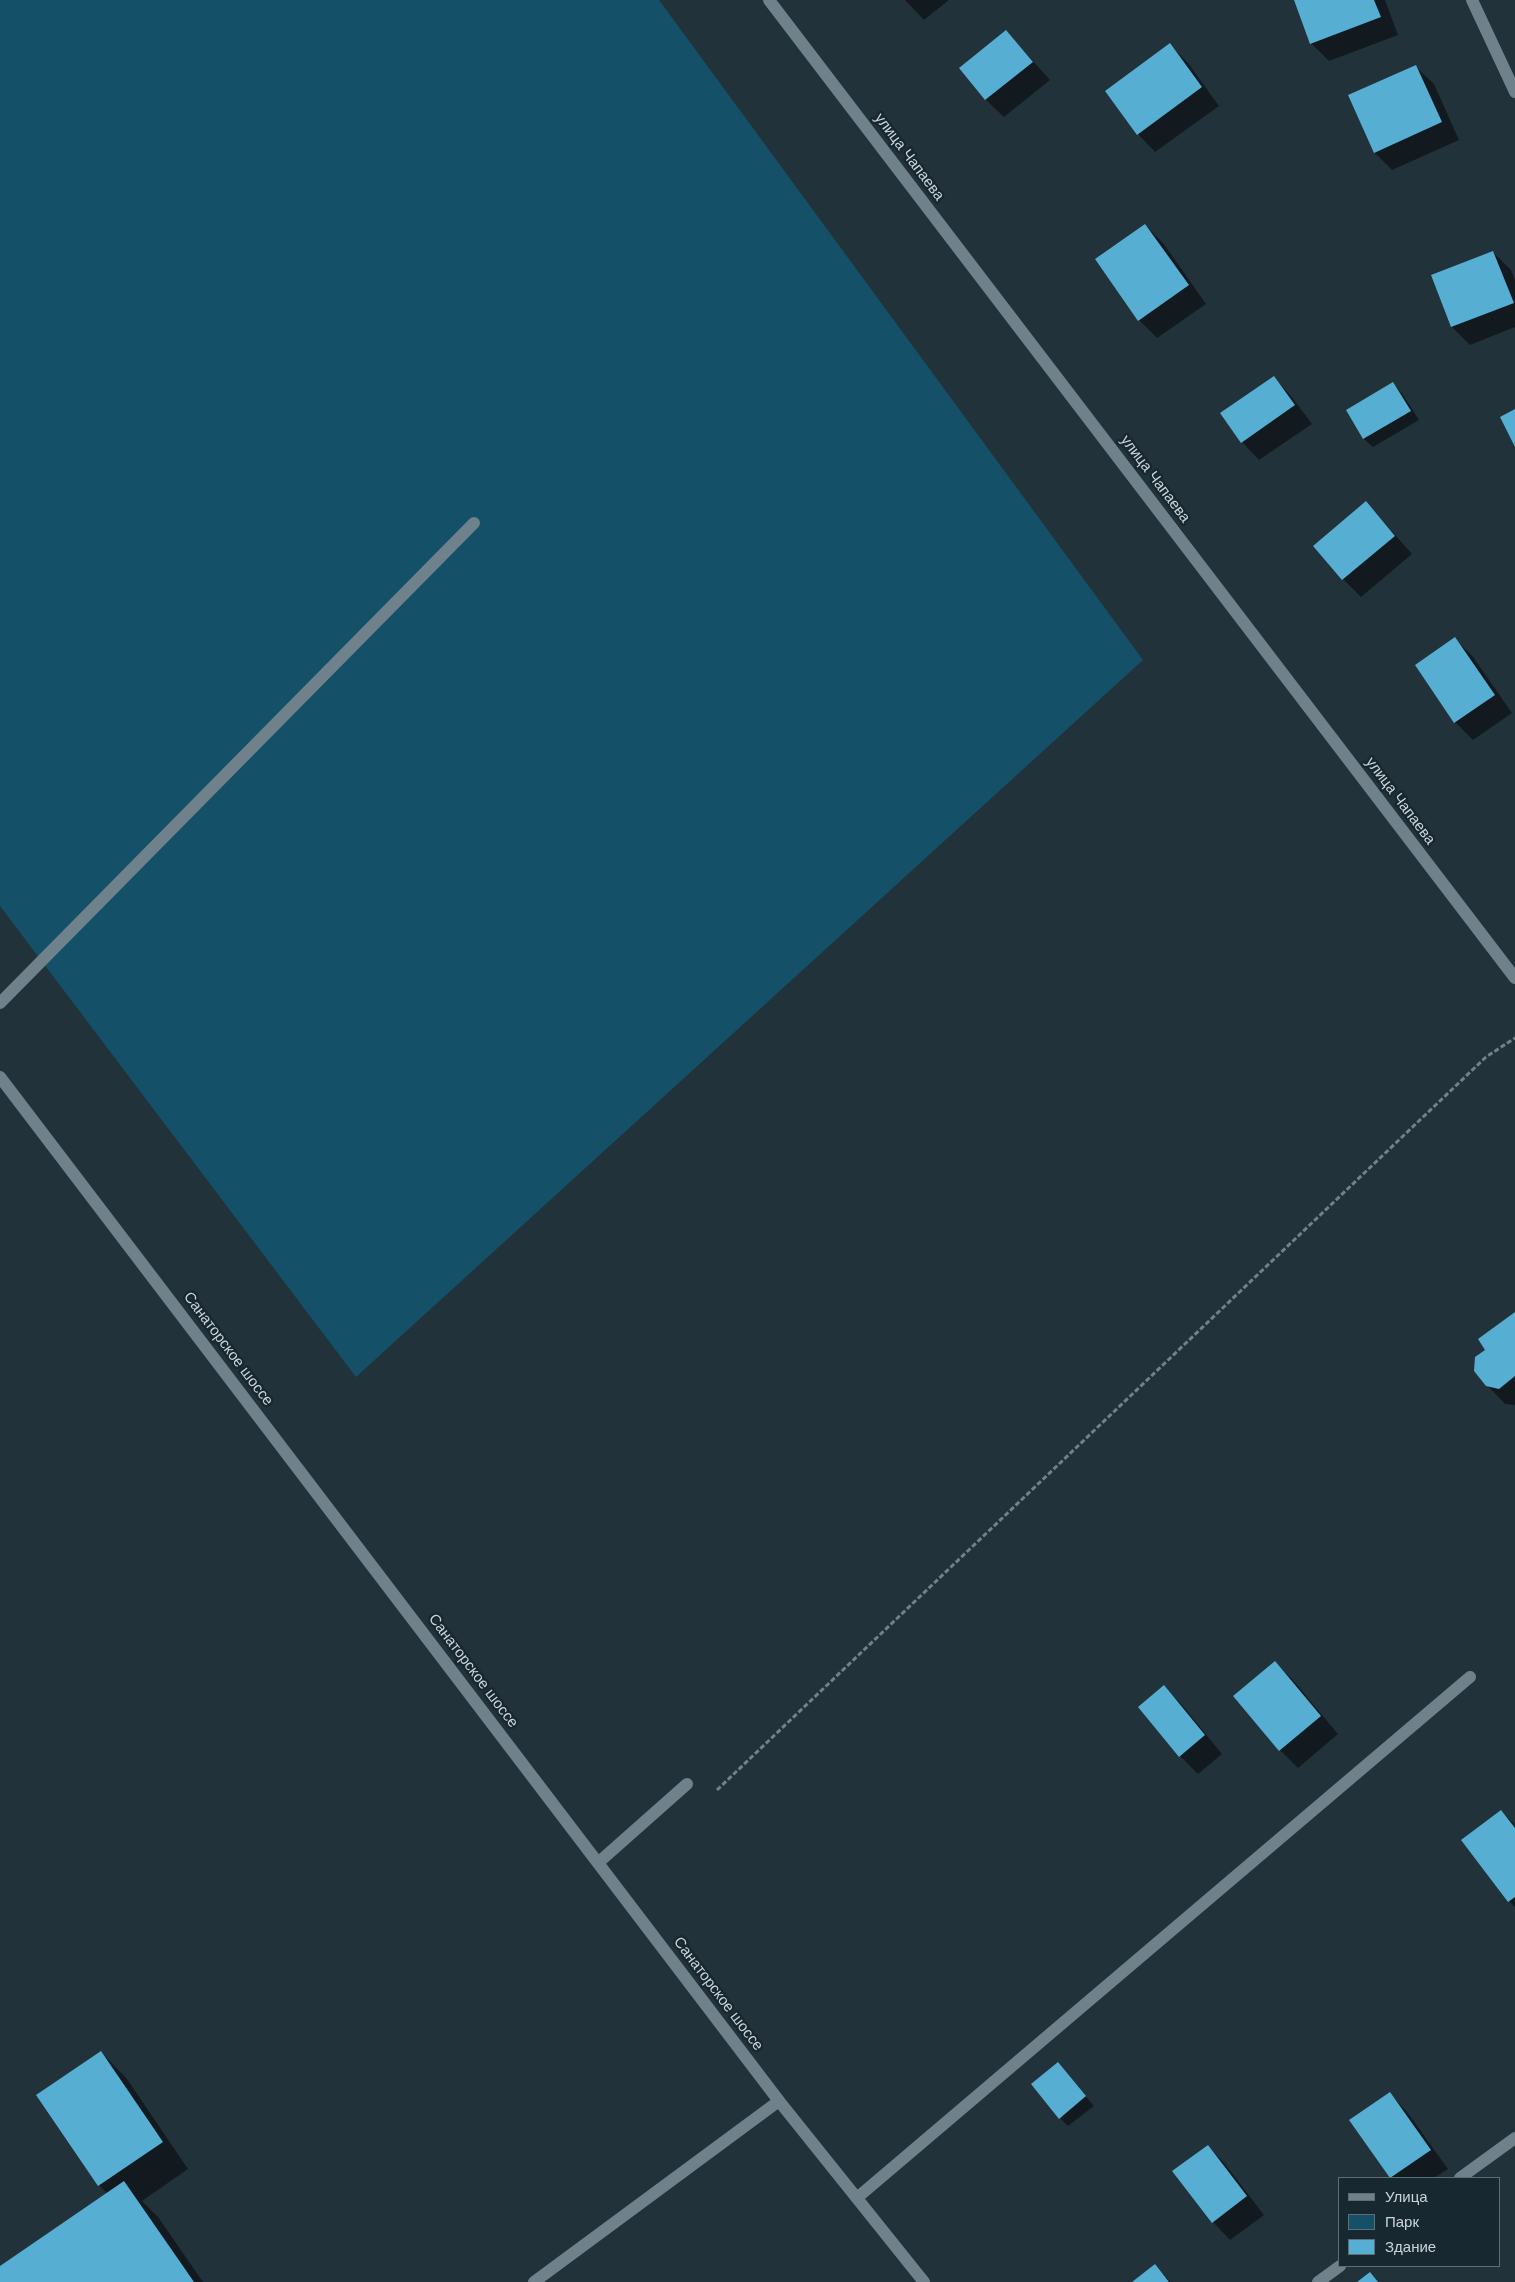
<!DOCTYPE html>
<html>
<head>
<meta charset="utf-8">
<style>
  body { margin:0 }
  #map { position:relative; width:1515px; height:2282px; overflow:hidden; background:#22323a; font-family:Helvetica,sans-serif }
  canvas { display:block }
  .legend { position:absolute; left:1338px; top:2177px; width:162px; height:90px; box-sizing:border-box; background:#182830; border:1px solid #5f6d74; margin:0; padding:6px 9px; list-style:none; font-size:15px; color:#cad4d9 }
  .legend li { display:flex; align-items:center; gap:10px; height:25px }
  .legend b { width:25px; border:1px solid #5f6d74 }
</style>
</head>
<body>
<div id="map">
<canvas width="1515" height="2282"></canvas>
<ul class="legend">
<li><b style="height:6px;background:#6f828b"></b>Улица</li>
<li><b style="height:14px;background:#145067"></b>Парк</li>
<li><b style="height:14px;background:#56aed3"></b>Здание</li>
</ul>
</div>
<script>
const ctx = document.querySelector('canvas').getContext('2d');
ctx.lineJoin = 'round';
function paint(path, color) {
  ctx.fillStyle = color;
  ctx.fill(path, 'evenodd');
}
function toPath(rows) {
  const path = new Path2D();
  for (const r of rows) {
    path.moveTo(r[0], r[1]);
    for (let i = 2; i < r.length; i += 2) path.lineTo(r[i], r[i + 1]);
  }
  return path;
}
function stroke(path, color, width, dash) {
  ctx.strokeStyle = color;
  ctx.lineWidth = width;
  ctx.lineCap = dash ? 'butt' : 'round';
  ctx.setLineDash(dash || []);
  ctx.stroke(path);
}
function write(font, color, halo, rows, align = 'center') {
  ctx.font = font + ' Helvetica,sans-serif';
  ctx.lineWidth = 5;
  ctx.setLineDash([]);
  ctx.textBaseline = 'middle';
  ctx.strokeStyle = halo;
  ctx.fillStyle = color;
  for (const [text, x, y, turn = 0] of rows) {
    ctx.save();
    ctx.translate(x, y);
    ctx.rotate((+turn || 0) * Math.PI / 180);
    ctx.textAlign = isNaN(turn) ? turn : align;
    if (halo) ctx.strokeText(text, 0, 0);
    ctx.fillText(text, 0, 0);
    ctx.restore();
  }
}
const green = toPath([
  [0,0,659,0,1143,660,356,1377,0,906]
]);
const shadow = toPath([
  [905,0,949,0,924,20],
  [1295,0,1385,0,1398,35,1329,61,1311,43],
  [1006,31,1050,80,1004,117,986,100,961,68],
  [1170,45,1188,63,1219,106,1155,152,1138,134],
  [1416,67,1434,84,1459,140,1392,170,1375,153],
  [1145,225,1163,243,1206,304,1157,338,1139,320,1096,260],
  [1493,252,1511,270,1515,280,1515,327,1470,345,1452,327,1432,276],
  [1274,378,1291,396,1312,424,1259,460,1242,442],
  [1393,384,1402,393,1419,420,1373,447,1364,439,1348,411],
  [1366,502,1412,554,1361,597,1343,579],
  [1455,639,1473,657,1512,713,1473,740,1455,722],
  [1515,1313,1515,1405,1505,1404,1487,1385,1487,1350],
  [1275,1663,1293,1680,1338,1734,1298,1768,1280,1750],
  [1164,1687,1182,1705,1222,1754,1198,1774,1180,1756],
  [1501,1811,1515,1825,1515,1907,1509,1901],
  [101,2052,127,2079,188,2169,142,2201,158,2217,203,2282,0,2282,0,2268,108,2194,99,2185,38,2095],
  [1058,2064,1094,2106,1068,2126,1060,2118],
  [1390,2094,1407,2112,1448,2169,1434,2178,1391,2178,1351,2120],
  [1208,2146,1225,2164,1264,2215,1230,2240,1213,2222],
  [1155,2266,1171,2282,1134,2282]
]);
const building = toPath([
  [1294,0,1374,0,1381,17,1310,44],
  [1006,30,1033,62,985,100,959,68],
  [1170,43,1202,87,1137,135,1105,91],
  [1416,65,1442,122,1374,153,1348,95],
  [1145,224,1189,285,1138,321,1095,259],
  [1493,251,1514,303,1451,327,1431,275],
  [1274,376,1295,405,1241,443,1220,413],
  [1393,382,1411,411,1363,439,1346,410],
  [1515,409,1515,447,1500,417],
  [1366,501,1395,536,1342,580,1313,546],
  [1455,637,1495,695,1454,723,1415,665],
  [1515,1312,1515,1376,1499,1389,1486,1386,1474,1371,1475,1357,1485,1350,1478,1339],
  [1275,1661,1321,1716,1279,1751,1233,1696],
  [1164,1685,1205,1735,1179,1757,1138,1707],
  [1501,1810,1515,1828,1515,1897,1508,1902,1461,1840],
  [101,2051,163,2142,98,2186,36,2095],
  [1058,2062,1086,2096,1059,2119,1031,2084],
  [1390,2092,1431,2150,1390,2178,1349,2120],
  [1208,2145,1247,2196,1212,2223,1172,2171],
  [124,2181,194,2282,0,2282,0,2266],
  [1155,2264,1169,2282,1132,2282],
  [1370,2272,1378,2282,1357,2282]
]);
const path = toPath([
  [717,1790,1486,1057,1515,1038]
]);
const service = toPath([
  [0,1003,474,523],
  [599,1862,687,1784],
  [534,2282,779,2101]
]);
const minor = toPath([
  [769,0,1515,978],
  [1472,0,1515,92],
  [0,1077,779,2101,924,2282],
  [1460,2178,1515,2138],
  [858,2197,1470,1677],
  [1318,2282,1340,2266]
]);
const streetNames = [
  ["улица Чапаева",909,157,53],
  ["улица Чапаева",1155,479,53],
  ["улица Чапаева",1400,801,53],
  ["Санаторское шоссе",228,1349,53],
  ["Санаторское шоссе",473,1671,53],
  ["Санаторское шоссе",718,1994,53]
];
paint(green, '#145067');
paint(shadow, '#0007');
paint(building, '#56aed3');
stroke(path, '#738087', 3, [5, 2.5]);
stroke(service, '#6f828b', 12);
stroke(minor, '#6f828b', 12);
write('15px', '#cad4d9', '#182830', streetNames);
</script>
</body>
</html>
